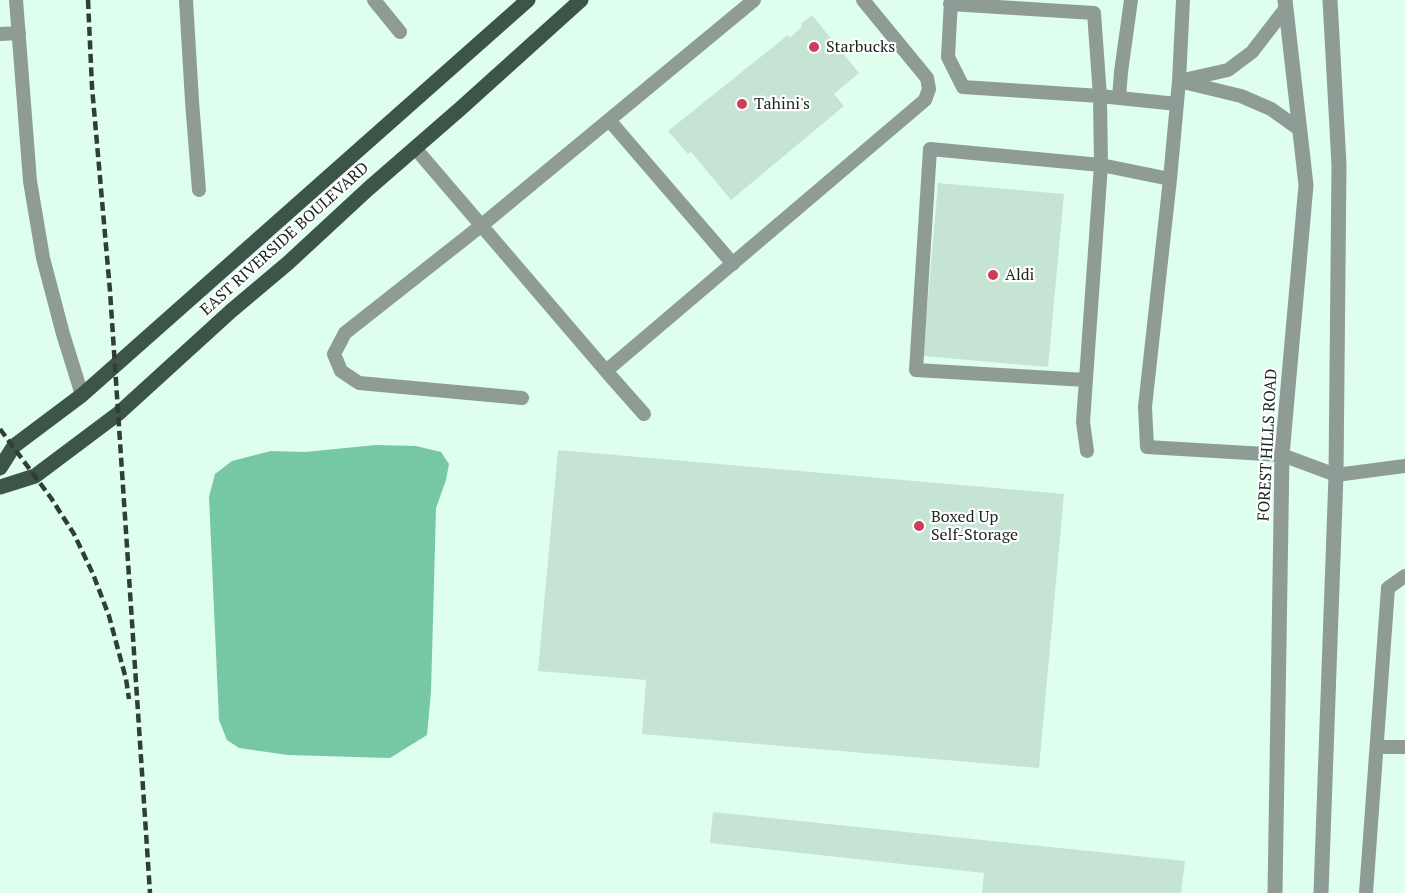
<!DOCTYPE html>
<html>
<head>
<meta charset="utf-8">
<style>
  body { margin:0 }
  canvas { display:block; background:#defeee }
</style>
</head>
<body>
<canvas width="1405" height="893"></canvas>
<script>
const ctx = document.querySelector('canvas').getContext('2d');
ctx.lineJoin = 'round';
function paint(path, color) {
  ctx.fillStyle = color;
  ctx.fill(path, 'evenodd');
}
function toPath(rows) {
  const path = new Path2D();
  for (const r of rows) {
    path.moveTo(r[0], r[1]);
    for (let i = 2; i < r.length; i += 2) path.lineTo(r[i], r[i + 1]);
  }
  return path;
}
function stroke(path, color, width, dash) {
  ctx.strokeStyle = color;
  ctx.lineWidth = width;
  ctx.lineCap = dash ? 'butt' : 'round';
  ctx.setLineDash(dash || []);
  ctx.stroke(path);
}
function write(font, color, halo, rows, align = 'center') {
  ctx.font = font + ' "PT Serif",serif';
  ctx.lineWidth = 4.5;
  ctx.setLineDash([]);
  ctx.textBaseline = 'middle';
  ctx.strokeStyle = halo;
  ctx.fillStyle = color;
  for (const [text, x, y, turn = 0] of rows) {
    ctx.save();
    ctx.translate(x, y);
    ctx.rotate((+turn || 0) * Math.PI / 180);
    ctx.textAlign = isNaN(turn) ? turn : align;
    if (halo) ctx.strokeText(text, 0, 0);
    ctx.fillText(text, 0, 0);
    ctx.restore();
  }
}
const water = toPath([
  [376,445,416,446,441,452,449,464,446,480,436,508,431,692,427,735,390,758,288,755,239,748,227,740,219,720,209,497,215,474,232,461,271,451,305,452]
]);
const building = toPath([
  [812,15,859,73,834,94,844,106,731,200,691,152,688,154,668,131,788,35,790,38,802,26,801,24],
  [938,183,1064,194,1048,367,923,356],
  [558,450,1064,494,1039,768,642,734,646,680,538,671],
  [713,812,1185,861,1181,893,982,893,984,873,710,843]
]);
const service = toPath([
  [16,0,30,181,43,258,63,334,82,395],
  [186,0,192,101,199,190],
  [374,0,400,32],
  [951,0,948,57,963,87,1100,96,1177,104],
  [1183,0,1179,81,1170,179,1145,407,1147,447,1282,455,1336,475,1405,466],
  [950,4,1094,13,1100,96,1101,165,1083,422,1087,451],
  [1286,8,1252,52,1228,70,1179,81,1241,96,1271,109,1299,129],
  [0,34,19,33],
  [1119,98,1121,72,1131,0],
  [609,120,733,264],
  [415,148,606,371],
  [1086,380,916,370,930,149,1101,165,1170,179],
  [522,398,359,383,341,371,334,354,345,333,482,225,754,0],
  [644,414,606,371,925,100,929,89,927,78,863,0],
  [1377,747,1405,747],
  [1366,893,1388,588,1405,576]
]);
const tertiary = toPath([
  [1275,893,1282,455,1306,185,1285,0],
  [1321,893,1336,475,1339,165,1330,0]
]);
const primary = toPath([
  [0,468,14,446,82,395,528,0],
  [0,487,35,476,119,413,231,311,288,263,368,189,460,109,581,0]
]);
const rail = toPath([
  [88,0,92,87,110,291,150,893],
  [0,429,51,498,74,534,93,574,109,616,126,679,129,699]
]);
const markers = [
  [814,47,6,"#cd3d58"],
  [742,104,6,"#cd3d58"],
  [993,275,6,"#cd3d58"],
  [919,526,6,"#cd3d58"]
];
const poiNames = [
  ["Starbucks",826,47],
  ["Tahini's",754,104],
  ["Aldi",1005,275],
  ["Boxed Up",931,517],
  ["Self-Storage",931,535]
];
const streetNames = [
  ["EAST RIVERSIDE BOULEVARD",285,239,-42],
  ["FOREST HILLS ROAD",1268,445,-87]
];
paint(water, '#76c7a4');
paint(building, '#c5e4d4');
stroke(service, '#8f9c95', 14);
stroke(tertiary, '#8f9c95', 15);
stroke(primary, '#3d5449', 15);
stroke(rail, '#303e37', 4.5, [9, 4.5]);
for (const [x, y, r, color] of markers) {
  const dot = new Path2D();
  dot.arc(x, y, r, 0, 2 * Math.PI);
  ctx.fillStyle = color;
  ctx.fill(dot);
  stroke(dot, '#fff', 2);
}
write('16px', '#19251f', '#fff', poiNames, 'left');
write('16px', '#19251f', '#fff', streetNames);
</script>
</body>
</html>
